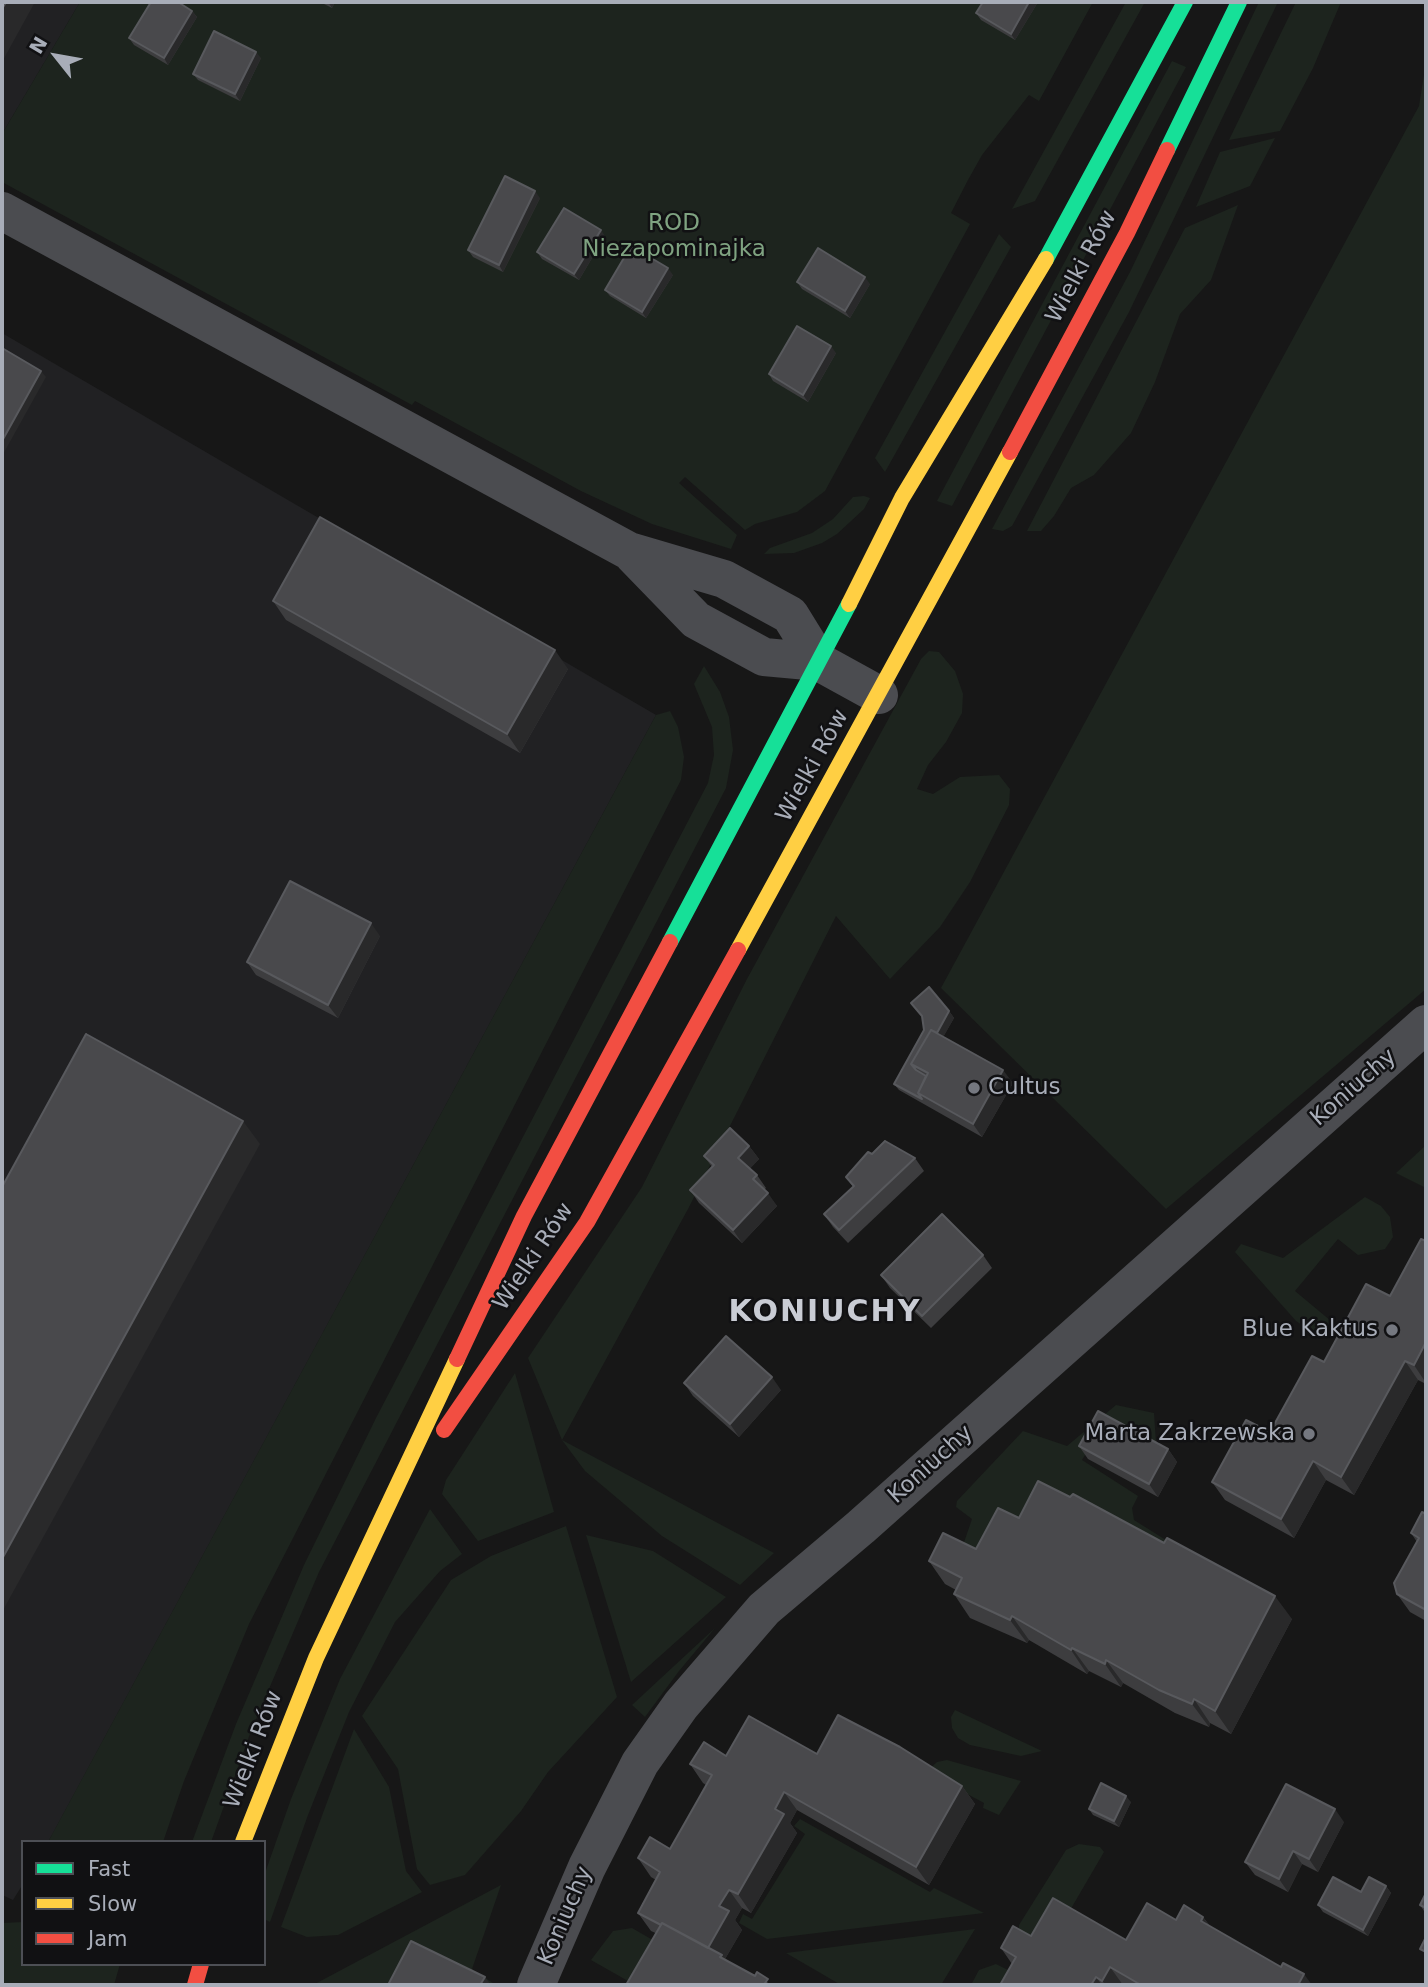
<!DOCTYPE html>
<html>
<head>
<meta charset="utf-8">
<style>
  body { margin:0 }
  #map { position:relative; width:1428px; height:1987px; overflow:hidden; background:#171717; font-family:"DejaVu Sans",sans-serif }
  canvas { display:block }
  .frame { position:absolute; inset:0; border:4px solid #a8adb8; pointer-events:none }
  .legend { position:absolute; left:21px; top:1840px; width:245px; height:126px; box-sizing:border-box; background:#111113; border:2px solid #4d4f55; margin:0; padding:9px 12px; list-style:none; font-size:21px; color:#a8adb8 }
  .legend li { display:flex; align-items:center; gap:14px; height:35px }
  .legend b { width:35px; border:2px solid #4d4f55 }
  .north { position:absolute; left:21px; top:21px; width:70px; height:70px; -webkit-text-stroke:5px #111113; paint-order:stroke; rotate:301deg; font-size:19px; font-weight:700; line-height:28px; text-align:center; color:#a8adb8 }
  .north::after { content:''; display:block; margin:auto; width:24px; height:32px; background:#a8adb8; clip-path:polygon(50% 0,100% 100%,50% 72%,0 100%) }
</style>
</head>
<body>
<div id="map">
<canvas width="1428" height="1987"></canvas>
<div class="frame"></div>
<ul class="legend">
<li><b style="height:9px;background:#16e098"></b>Fast</li>
<li><b style="height:9px;background:#ffcf43"></b>Slow</li>
<li><b style="height:9px;background:#f24e42"></b>Jam</li>
</ul>
<div class="north">N</div>
</div>
<script>
const ctx = document.querySelector('canvas').getContext('2d');
ctx.lineJoin = 'round';
function paint(path, color) {
  ctx.fillStyle = color;
  ctx.fill(path, 'evenodd');
}
function toPath(rows) {
  const path = new Path2D();
  for (const r of rows) {
    path.moveTo(r[0], r[1]);
    for (let i = 2; i < r.length; i += 2) path.lineTo(r[i], r[i + 1]);
  }
  return path;
}
function stroke(path, color, width, dash) {
  ctx.strokeStyle = color;
  ctx.lineWidth = width;
  ctx.lineCap = dash ? 'butt' : 'round';
  ctx.setLineDash(dash || []);
  ctx.stroke(path);
}
function write(font, color, halo, rows, align = 'center') {
  ctx.font = font + ' "DejaVu Sans",sans-serif';
  ctx.lineWidth = 5;
  ctx.setLineDash([]);
  ctx.textBaseline = 'middle';
  ctx.strokeStyle = halo;
  ctx.fillStyle = color;
  for (const [text, x, y, turn = 0] of rows) {
    ctx.save();
    ctx.translate(x, y);
    ctx.rotate((+turn || 0) * Math.PI / 180);
    ctx.textAlign = isNaN(turn) ? turn : align;
    if (halo) ctx.strokeText(text, 0, 0);
    ctx.fillText(text, 0, 0);
    ctx.restore();
  }
}
const built = toPath([
  [2,2,80,2,2,134],
  [2,333,656,715,52,1835,48,1842,23,1842,23,1884,13,1900,2,1895]
]);
const green = toPath([
  [80,2,1093,2,1039,101,1029,95,982,155,968,180,951,213,970,224,825,491,797,512,755,524,745,530,685,477,679,483,737,535,731,549,652,524,581,491,415,401,412,405,2,182,2,134],
  [1126,2,1145,2,1035,201,1012,209],
  [1259,2,1278,2,1129,312,1012,526,1003,531,992,529,1130,272],
  [1296,2,1341,2,1313,68,1280,131,1229,140],
  [1172,61,1186,67,952,506,937,501],
  [1426,62,1426,989,1166,1209,941,988,1419,106],
  [1275,138,1250,186,1196,207,1220,152],
  [1238,205,1211,280,1180,314,1155,382,1131,433,1094,475,1071,488,1054,516,1041,531,1027,531,1185,228],
  [999,234,1011,247,885,472,875,458],
  [864,496,870,498,864,509,837,534,822,543,794,553,764,554,770,548,812,533,833,519,853,497],
  [929,651,939,652,955,671,963,694,962,713,946,742,928,765,917,789,933,794,960,777,999,775,1010,789,1009,805,970,882,940,927,890,979,836,916,688,1209,562,1440,774,1553,740,1585,662,1536,585,1471,562,1440,528,1358,642,1187,747,979,921,659],
  [704,666,720,692,729,717,733,750,726,788,319,1572,251,1731,211,1842,192,1842,236,1724,304,1565,376,1418,708,783,714,755,712,727,694,684],
  [670,711,678,727,684,757,681,780,249,1624,184,1781,163,1842,48,1842,656,715],
  [1426,1145,1426,1188,1396,1173],
  [1365,1197,1381,1206,1390,1217,1393,1237,1385,1249,1358,1255,1338,1239,1295,1291,1331,1321,1327,1335,1321,1338,1296,1321,1235,1252,1241,1244,1283,1258],
  [515,1373,554,1512,478,1541,442,1494,446,1480],
  [1116,1405,1154,1413,1156,1443,1106,1421,1082,1460,1138,1496,1132,1508,1134,1520,1177,1547,989,1567,961,1551,972,1519,956,1507,957,1501,1023,1431,1067,1446],
  [430,1509,462,1554,440,1571,395,1622,349,1712,308,1815,270,1922,264,1919,264,1876,291,1799,340,1679],
  [566,1526,617,1697,548,1772,521,1811,465,1875,430,1885,417,1869,398,1769,362,1716,451,1580,491,1556],
  [586,1535,653,1551,726,1597,631,1682],
  [715,1628,679,1671,645,1717,632,1705],
  [955,1710,1042,1751,1021,1756,970,1745,958,1738,952,1728,951,1717],
  [354,1729,389,1787,406,1871,422,1892,338,1935,307,1937,281,1927],
  [947,1760,1021,1781,999,1815,983,1808,984,1803,926,1772,937,1762],
  [800,1819,930,1892,934,1888,984,1913,767,1939,739,1923,743,1914,752,1919,805,1834,794,1826],
  [1079,1844,1100,1847,1104,1852,1069,1912,1042,1949,1019,1932,1019,1925,1066,1850],
  [501,1885,472,1969,496,1985,313,1985],
  [23,1922,23,1964,120,1964,114,1985,2,1985,2,1923],
  [632,1928,670,1950,635,1985,591,1960,613,1931],
  [975,1929,941,1985,841,1985,786,1953],
  [996,1964,1022,1977,1018,1985,971,1985,979,1970]
]);
const street = toPath([
  [2,211,629,551,724,579,790,615,819,662],
  [633,555,696,620,764,657,819,662,879,695],
  [536,1985,587,1867,640,1763,681,1705,764,1609,861,1527,1426,1024]
]);
const fast = toPath([
  [1167,150,1239,2],
  [1046,259,1185,2],
  [670,942,849,604]
]);
const slow = toPath([
  [849,604,902,498,1046,259],
  [738,950,1010,452],
  [243,1842,316,1658,457,1359]
]);
const jam = toPath([
  [1010,452,1127,233,1167,150],
  [457,1359,524,1216,670,942],
  [444,1430,587,1222,738,950],
  [195,1985,201,1964]
]);
const wall = toPath([
  [320,2,335,2,332,8],
  [983,2,1038,2,1015,40,981,20,976,13],
  [192,11,197,17,168,65,134,45,129,38],
  [261,58,240,101,198,80,193,74],
  [540,198,503,272,473,257,468,250],
  [605,236,579,280,542,259,537,252],
  [673,275,646,318,610,296,605,290],
  [797,282,870,284,850,318,802,289],
  [836,353,808,402,773,381,769,374],
  [273,601,568,669,520,753,286,620],
  [380,936,338,1018,256,975,247,962],
  [911,1003,949,1011,954,1018,943,1037,1013,1083,982,1137,899,1090,894,1084,924,1030,922,1017],
  [749,1146,759,1159,750,1168,757,1175,766,1188,764,1190,777,1206,742,1243,699,1203,690,1190,712,1167,704,1156],
  [872,1154,915,1158,924,1171,848,1243,833,1227,824,1214,853,1187,846,1177],
  [1426,1241,1426,1384,1418,1380,1354,1495,1326,1480,1294,1538,1225,1500,1212,1482,1270,1432,1324,1362,1390,1296],
  [983,1255,992,1268,931,1328,890,1288,881,1275],
  [684,1383,781,1390,739,1437,693,1396],
  [1079,1446,1168,1449,1177,1462,1158,1497,1088,1459],
  [1426,1514,1426,1621,1410,1612,1397,1594,1417,1542,1411,1533],
  [1019,1518,1292,1619,1231,1734,1210,1723,1209,1727,1175,1713,1123,1683,1121,1687,1089,1671,1087,1674,1029,1640,1027,1643,970,1618,954,1594,956,1590,945,1584,929,1561,976,1549],
  [817,1754,962,1786,975,1804,929,1885,797,1810,790,1823,797,1833,751,1913,742,1908,735,1920,742,1930,725,1959,772,1985,651,1931,638,1913,656,1880,651,1877,638,1858,670,1849,706,1785,703,1783,690,1764,726,1756],
  [1131,1802,1119,1827,1093,1815,1089,1809],
  [1344,1822,1318,1872,1302,1864,1288,1892,1255,1875,1245,1862],
  [1386,1886,1391,1893,1368,1936,1323,1912,1318,1905],
  [1426,1893,1426,1914,1420,1905],
  [1203,1917,1210,1926,1312,1985,1000,1985,1012,1964,1001,1948,1031,1936,1126,1940,1176,1920]
]);
const shadedWall = toPath([
  [6,2,35,2,2,62,2,9],
  [328,2,335,2,332,8],
  [1029,2,1038,2,1015,40,1011,34],
  [192,11,197,17,168,65,164,58],
  [256,52,261,58,240,101,235,94],
  [535,191,540,198,503,272,499,265],
  [601,230,605,236,579,280,574,274],
  [668,268,673,275,646,318,642,312],
  [865,277,870,284,850,318,845,311],
  [831,346,836,353,808,402,803,395],
  [41,371,46,377,2,456,2,441],
  [555,650,568,669,520,753,507,734],
  [371,923,380,936,338,1018,328,1005],
  [949,1011,954,1018,924,1071,917,1067],
  [1003,1070,1013,1083,982,1137,973,1124],
  [243,1121,260,1144,2,1612,2,1559],
  [749,1146,759,1159,748,1171,738,1158],
  [768,1193,777,1206,742,1243,733,1230],
  [1426,1342,1426,1383,1414,1365],
  [1405,1361,1418,1380,1354,1495,1341,1477],
  [772,1377,781,1390,739,1437,730,1424],
  [1168,1449,1177,1462,1158,1497,1149,1484],
  [1313,1461,1326,1480,1294,1538,1281,1519],
  [1275,1596,1292,1619,1231,1734,1215,1711],
  [1012,1616,1029,1640,1027,1643,1010,1620],
  [1072,1648,1089,1671,1087,1674,1071,1650],
  [1106,1660,1123,1683,1121,1687,1105,1664],
  [1194,1699,1210,1723,1209,1727,1192,1704],
  [962,1786,975,1804,929,1885,916,1867],
  [784,1792,797,1810,790,1823,797,1833,751,1913,738,1894,775,1809],
  [1126,1796,1131,1802,1119,1827,1114,1821],
  [1335,1809,1344,1822,1318,1872,1309,1859],
  [1293,1851,1302,1864,1288,1892,1279,1879],
  [1386,1886,1391,1893,1368,1936,1363,1930],
  [729,1890,742,1908,735,1920,742,1930,725,1959,707,1950,719,1906],
  [1203,1917,1216,1935,1201,1921],
  [1110,1967,1123,1985,1106,1985,1102,1981],
  [1304,1974,1312,1985,1298,1985],
  [485,1977,491,1985,480,1985],
  [1096,1977,1102,1985,1091,1985]
]);
const building = toPath([
  [2,2,6,2,2,9,2,2],
  [151,2,178,2,192,11,164,58,129,38,151,2],
  [983,2,1029,2,1011,34,976,13,983,2],
  [214,31,256,52,235,94,193,74,214,31],
  [505,176,535,191,499,265,468,250,505,176],
  [564,208,601,230,574,274,537,252,564,208],
  [631,246,668,268,642,312,605,290,631,246],
  [818,248,865,277,845,311,797,282,818,248],
  [797,326,831,346,803,395,769,374,797,326],
  [2,348,41,371,2,441,2,348],
  [320,517,555,650,507,734,273,601,320,517],
  [290,881,371,923,328,1005,247,962,290,881],
  [929,987,949,1011,937,1033,931,1030,911,1064,916,1070,926,1076,918,1093,922,1099,894,1084,924,1030,922,1016,911,1003,929,987],
  [931,1030,1003,1070,973,1124,918,1093,928,1073,911,1064,931,1030],
  [86,1034,243,1121,2,1559,2,1187,86,1034],
  [730,1128,749,1146,738,1158,757,1175,753,1179,768,1193,733,1230,690,1190,714,1165,704,1156,730,1128],
  [885,1141,915,1158,839,1230,824,1214,854,1186,846,1177,868,1152,872,1154,885,1141],
  [942,1214,983,1255,922,1316,881,1275,942,1214],
  [1421,1239,1426,1241,1426,1342,1414,1365,1405,1361,1341,1477,1313,1461,1281,1519,1212,1482,1246,1420,1270,1432,1312,1356,1324,1362,1366,1284,1390,1296,1421,1239],
  [726,1336,772,1377,730,1424,684,1383,726,1336],
  [1098,1411,1168,1449,1149,1484,1079,1446,1098,1411],
  [1038,1481,1070,1497,1073,1494,1164,1543,1167,1538,1275,1596,1215,1711,1194,1699,1192,1704,1159,1690,1106,1660,1105,1664,1072,1648,1071,1650,1012,1616,1010,1620,954,1594,962,1578,929,1561,943,1533,976,1549,998,1508,1019,1518,1038,1481],
  [1422,1512,1426,1514,1426,1610,1397,1594,1394,1583,1419,1538,1411,1533,1422,1512],
  [838,1715,900,1747,962,1786,916,1867,784,1792,775,1809,784,1814,738,1894,729,1890,719,1906,729,1911,708,1948,662,1923,661,1925,638,1913,660,1872,638,1858,650,1837,670,1849,712,1775,690,1764,704,1742,726,1756,749,1716,817,1754,838,1715],
  [1101,1783,1126,1796,1114,1821,1089,1809,1101,1783],
  [1286,1784,1335,1809,1309,1859,1293,1851,1279,1879,1245,1862,1286,1784],
  [1333,1877,1361,1892,1369,1877,1386,1886,1363,1930,1318,1905,1333,1877],
  [1426,1893,1426,1908,1420,1905,1426,1893],
  [1053,1898,1126,1940,1147,1903,1176,1920,1184,1905,1203,1917,1201,1921,1281,1967,1283,1963,1304,1974,1298,1985,1141,1985,1110,1967,1102,1981,1096,1977,1091,1985,1000,1985,1016,1957,1001,1948,1013,1926,1031,1936,1053,1898],
  [662,1923,722,1955,720,1957,755,1976,757,1972,768,1979,765,1983,770,1985,626,1985,662,1923],
  [1426,1937,1426,1952,1420,1949,1426,1937],
  [411,1941,485,1977,480,1985,388,1985,411,1941]
]);
const markers = [
  [974,1088,7,"#757880"],
  [1392,1330,7,"#757880"],
  [1309,1434,7,"#757880"]
];
const parkNames = [
  ["ROD",674,224],
  ["Niezapominajka",674,250]
];
const streetNames = [
  ["Wielki Rów",1082,267,-62],
  ["Wielki Rów",813,766,-61],
  ["Koniuchy",1354,1088,-41],
  ["Wielki Rów",534,1257,-56],
  ["Koniuchy",931,1465,-42],
  ["Wielki Rów",254,1750,-69],
  ["Koniuchy",566,1916,-67]
];
const poiNames = [
  ["Cultus",988,1088,"left"],
  ["Blue Kaktus",1378,1330],
  ["Marta Zakrzewska",1295,1434]
];
const districtNames = [
  ["KONIUCHY",825,1313]
];
paint(built, '#212123');
paint(green, '#1d241e');
stroke(street, '#4b4c50', 38);
stroke(fast, '#16e098', 16);
stroke(slow, '#ffcf43', 16);
stroke(jam, '#f24e42', 16);
paint(wall, '#3d3d3f');
paint(shadedWall, '#29292a');
paint(building, '#49494c');
stroke(building, '#58595d', 2);
for (const [x, y, r, color] of markers) {
  const dot = new Path2D();
  dot.arc(x, y, r, 0, 2 * Math.PI);
  ctx.fillStyle = color;
  ctx.fill(dot);
  stroke(dot, '#111113', 2.5);
}
write('23px', '#7fa381', '#111113', parkNames);
write('23px', '#a8adb8', '#111113', streetNames);
write('23px', '#a8adb8', '#111113', poiNames, 'right');
ctx.letterSpacing = '2px';
write('bold 30px', '#c9ccd4', '#111113', districtNames);
ctx.letterSpacing = '0px';
</script>
</body>
</html>
